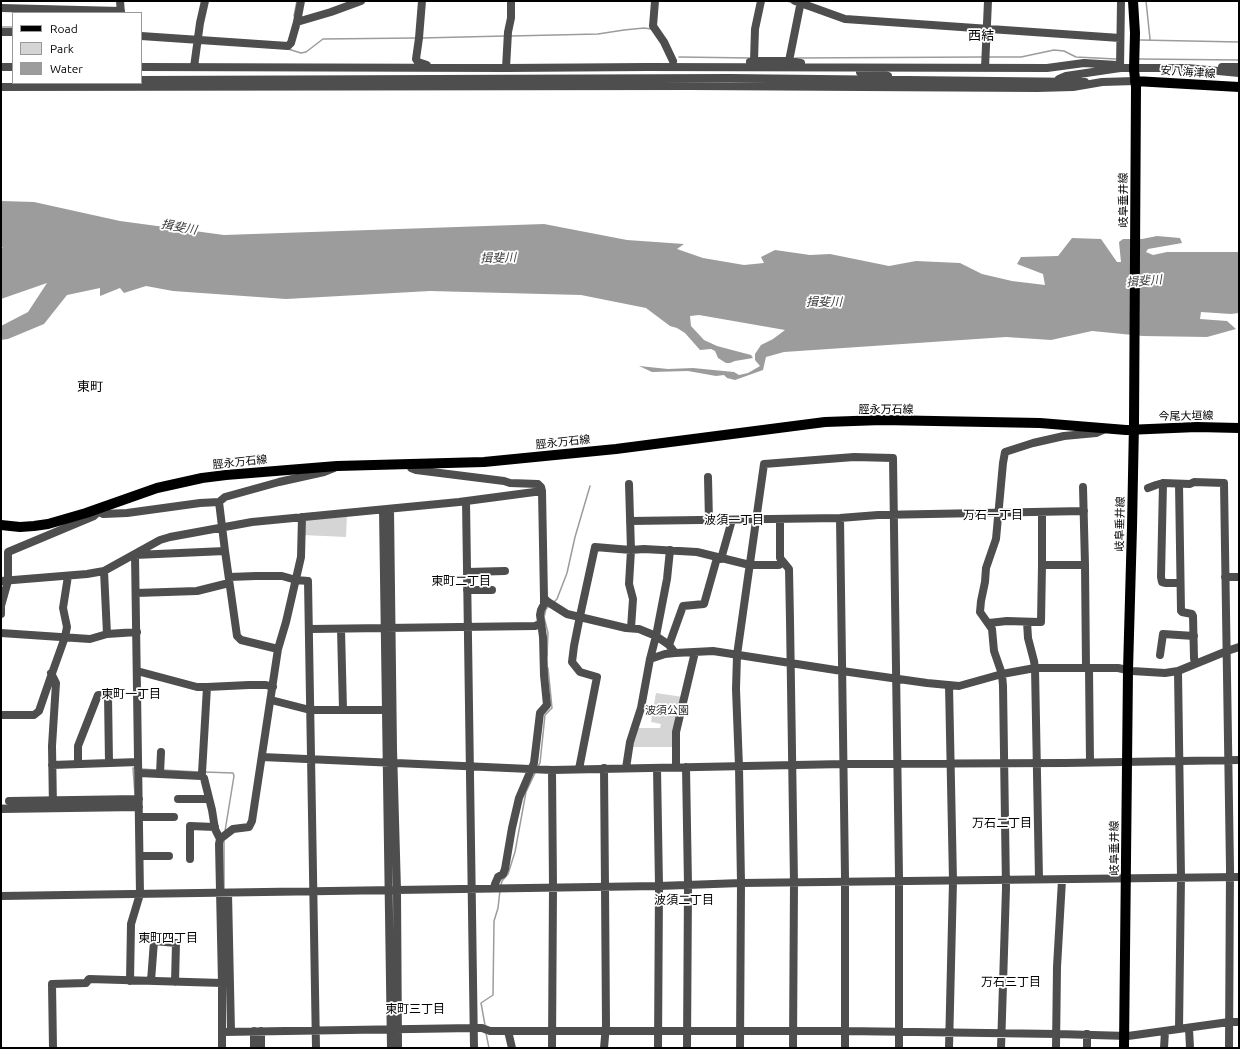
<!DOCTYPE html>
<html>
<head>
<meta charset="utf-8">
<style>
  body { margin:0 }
  #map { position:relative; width:1240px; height:1049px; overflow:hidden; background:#fff; font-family:Ubuntu,sans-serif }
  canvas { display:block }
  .frame { position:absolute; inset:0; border:2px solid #000; pointer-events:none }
  .legend { position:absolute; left:12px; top:12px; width:130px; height:72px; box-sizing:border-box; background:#fff; border:1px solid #999; margin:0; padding:5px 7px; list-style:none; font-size:12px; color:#000 }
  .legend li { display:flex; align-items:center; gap:8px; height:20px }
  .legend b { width:20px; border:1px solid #999 }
</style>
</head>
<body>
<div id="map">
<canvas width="1240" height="1049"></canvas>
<div class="frame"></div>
<ul class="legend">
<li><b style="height:5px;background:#000"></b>Road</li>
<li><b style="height:11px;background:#d5d5d5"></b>Park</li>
<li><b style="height:11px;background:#9c9c9c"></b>Water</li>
</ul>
</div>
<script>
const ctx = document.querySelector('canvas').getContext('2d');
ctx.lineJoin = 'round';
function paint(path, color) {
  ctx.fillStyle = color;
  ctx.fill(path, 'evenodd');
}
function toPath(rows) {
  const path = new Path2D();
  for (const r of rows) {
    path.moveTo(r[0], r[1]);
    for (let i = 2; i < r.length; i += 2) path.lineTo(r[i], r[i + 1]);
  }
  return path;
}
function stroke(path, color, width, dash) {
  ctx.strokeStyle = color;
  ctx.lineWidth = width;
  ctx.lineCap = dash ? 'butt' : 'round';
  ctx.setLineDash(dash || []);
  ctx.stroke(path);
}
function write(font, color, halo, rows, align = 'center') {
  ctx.font = font + ' Ubuntu,"Noto Sans JP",sans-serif';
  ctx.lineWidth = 3.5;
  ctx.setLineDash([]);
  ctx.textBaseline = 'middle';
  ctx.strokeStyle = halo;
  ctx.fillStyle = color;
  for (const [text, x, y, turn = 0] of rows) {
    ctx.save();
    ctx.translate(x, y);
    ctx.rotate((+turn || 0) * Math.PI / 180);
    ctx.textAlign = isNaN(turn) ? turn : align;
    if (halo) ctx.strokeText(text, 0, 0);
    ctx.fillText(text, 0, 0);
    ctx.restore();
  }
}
const green = toPath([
  [347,514,346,537,303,535,304,518],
  [656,693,683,697,674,747,631,747,636,728,660,728,661,724,651,722]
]);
const water = toPath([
  [1,201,34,202,120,221,224,235,544,224,627,240,684,244,677,249,703,258,744,265,764,263,761,257,775,250,810,255,830,254,889,266,916,261,960,263,982,274,1012,281,1045,285,1043,274,1017,264,1021,257,1058,256,1072,238,1101,239,1117,262,1121,262,1119,242,1123,239,1142,239,1157,236,1180,238,1182,243,1148,249,1146,252,1153,255,1167,252,1239,252,1239,313,1231,314,1201,312,1200,319,1227,321,1236,329,1207,337,1143,336,1092,331,1051,340,1006,337,784,352,766,357,763,370,735,380,727,378,724,375,716,376,688,371,652,372,639,366,668,369,693,368,734,372,739,375,748,373,760,366,755,360,755,354,761,345,773,339,785,330,699,315,690,316,691,326,704,340,717,346,751,355,753,358,735,361,730,363,726,363,718,358,715,351,711,349,700,350,685,333,677,328,670,326,646,308,581,295,430,291,286,299,173,291,146,286,124,293,120,288,100,296,100,288,67,295,44,324,8,339,1,340,1,326,28,312,47,283,1,299,1,249,3,247,1,247]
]);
const stream = toPath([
  [787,1,793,3],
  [1146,1,1150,39],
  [294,16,297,1],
  [1,27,13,27],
  [511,36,598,34,624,30,644,28,651,29],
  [421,38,505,36],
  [1140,40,1239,42],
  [288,49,301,53,306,52,323,39,415,38],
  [679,57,751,58],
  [989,57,1021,57,1054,50,1064,51,1076,57,1116,59],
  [795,58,983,57],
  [1139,59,1239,60],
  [554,602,557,599,567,573,575,537,590,486],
  [547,656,548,633,544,617,546,609,549,606],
  [538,766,540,763,545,715,552,708,548,668],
  [141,769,157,770],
  [163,770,199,772],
  [205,772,233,773,234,776,225,831],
  [135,795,133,768,135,768],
  [1,805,9,805],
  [224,841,224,891],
  [501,885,502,881,508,874,515,852,526,792,535,773],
  [485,1025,481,1003,493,995,494,921,498,908,500,890],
  [486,1033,489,1048]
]);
const minor = toPath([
  [120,1,121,13],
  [422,1,419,38,416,59,418,62,427,65,427,67],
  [655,1,653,26,664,42,673,61],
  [795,1,845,19,1120,38],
  [1,8,121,11],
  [297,22,331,12,361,1],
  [1,32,13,32],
  [141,36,288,46,291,43,297,22,301,1],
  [754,61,789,61,801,63],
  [789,61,801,1],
  [750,62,754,61,755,29,761,1],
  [1,67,13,67],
  [141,67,506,68,647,67,1047,68,1084,63,1117,65,1120,68],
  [194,67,200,23,205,1],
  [1222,67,1239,67],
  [506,68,508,32,511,18,511,1],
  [985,68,988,1],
  [1120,68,1121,1],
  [860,72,888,76],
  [1059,79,1066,76,1120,68,1187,68,1239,73],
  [141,80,730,78,1085,82],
  [1,87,689,86,1037,88,1073,87,1102,82,1135,81],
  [410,463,411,468,416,470,504,481,510,483,538,484,541,487,542,491,544,598,548,602,567,614,626,628,639,629,656,636,669,645,675,653,713,651,842,671,927,683,959,686,1002,674,1035,668,1118,668,1132,671,1165,673,1178,671,1227,651,1239,647],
  [708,477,709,521],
  [1163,483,1161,577,1162,582,1166,583,1180,583],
  [629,484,631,550,629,584,633,599,631,628],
  [1179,484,1181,611,1182,612,1192,614,1193,616,1194,658,1195,664],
  [1083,487,1085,565,1086,668],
  [1148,488,1156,485,1163,483,1190,484,1194,482,1224,483,1230,868,1229,1048],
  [466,501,474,1048],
  [219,502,225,551,237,636,241,640,278,649,252,821,249,827,233,829,220,839,219,844,222,983,222,1048],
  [98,508,99,511,103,514,127,513,200,503,219,502,225,497,279,482,324,472,334,468],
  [390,509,393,749,397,890,398,1048],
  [383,510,391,1048],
  [1042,512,1042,565,1085,565],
  [840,518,845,877,845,1048],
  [780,519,780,558,789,569,790,620,794,883,793,1048],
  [630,521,840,518,878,515,1084,511],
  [135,555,225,551],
  [721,559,732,520],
  [104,571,107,634],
  [467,572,505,571],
  [229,577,256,576,282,576,296,580,308,581,316,1048],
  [1225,577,1239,577],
  [1,581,87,574,104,571,160,540,170,537,252,522,459,502,542,491],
  [467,590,492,590],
  [136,593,197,591,229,583],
  [1,614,1,606,8,581,8,552,94,516,99,511],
  [1027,622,1028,638,1034,661,1035,668,1039,879],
  [989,623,1007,621,1039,622,1041,622,1042,565],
  [310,629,535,626,540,624],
  [341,629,343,710],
  [1,633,90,639,107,634,137,632],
  [669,645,683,606,704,604,717,558],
  [278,649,286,622,301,557,302,517],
  [1160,655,1163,634,1194,636],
  [650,659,665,654,675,653],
  [1089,668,1090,762],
  [137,671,197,687,207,687],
  [1178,671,1181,877,1179,1029],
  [51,673,56,683,52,746,53,808],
  [949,685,953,881,949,1048],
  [271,700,310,710,386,710],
  [1,715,34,715,39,711,50,679,65,637,67,627,63,608,68,576],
  [262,757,552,770,844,764,1065,763,1239,760],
  [78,764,78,746,98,695,108,695,109,763],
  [52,765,138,762],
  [676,767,676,732,695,652],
  [686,767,688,885,687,1048],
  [604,768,605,887,606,1025,604,1048],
  [626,768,630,742,641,708,650,659,656,636,667,579,670,550],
  [579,769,597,677,580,672,572,662,574,646,580,616,595,547,631,550,644,549,697,552,750,565,779,565,783,562],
  [139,773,201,776,204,778,212,810,215,829,220,839],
  [160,774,161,752],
  [201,776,202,773,207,687,249,685,266,685,273,687],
  [178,799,209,799],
  [9,801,139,799],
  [1,809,139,807],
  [139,817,174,817],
  [140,856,169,856],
  [190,859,190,826,215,827],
  [494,888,495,884,498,877,503,874,505,869,512,828,519,798,534,763,540,713,547,705,544,675,543,637,540,615,541,610,544,604,544,598],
  [228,893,231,1032],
  [1,896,659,886,657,768],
  [130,981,131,924,140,894,135,555],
  [151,981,154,941,176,943,175,982],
  [1189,1028,1190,1048],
  [254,1031,254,1048],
  [261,1031,261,1048],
  [508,1031,512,1048],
  [223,1032,474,1028,482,1028,490,1031,845,1031,1057,1034,1128,1036,1229,1022,1239,1022],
  [1087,1034,1087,1048],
  [53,1048,52,984,86,983,89,979,222,983],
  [552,1048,553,887,552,770],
  [658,1048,659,886,741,883,1239,877],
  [740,1048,741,883,739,767,736,689,737,655,764,464,854,457,893,458,899,877,899,1048],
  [1001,1048,1006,888,1003,686,1002,674,994,651,992,629,980,612,981,601,985,582,986,568,996,539,1003,463,1005,452,1033,443,1064,436,1096,433,1105,429],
  [1056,1048,1057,967,1062,880],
  [1164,1048,1165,1031]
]);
const major = toPath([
  [1135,81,1239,87],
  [1,525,20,527,34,526,48,524,86,513,157,488,202,478,226,475,337,466,484,462,616,449,825,422,882,420,1040,423,1126,430,1197,427,1239,428],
  [1124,1048,1128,670,1132,527,1134,423,1136,87,1134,70,1135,33,1133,1]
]);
const streetNames = [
  ["安八海津線",1188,72,4],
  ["岐阜垂井線",1123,200,-90],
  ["脛永万石線",886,409],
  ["今尾大垣線",1186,416,-1],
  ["脛永万石線",563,442,-6],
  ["脛永万石線",240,462,-6],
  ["岐阜垂井線",1120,524,-89],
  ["岐阜垂井線",1114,848,-90]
];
const parkNames = [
  ["波須公園",667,710]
];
const waterNames = [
  ["揖斐川",179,227,10],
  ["揖斐川",498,258,-2],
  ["揖斐川",1144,281,-5],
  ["揖斐川",824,302]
];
const neighbourhoodNames = [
  ["万石一丁目",993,515],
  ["波須一丁目",734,520],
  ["東町二丁目",461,581],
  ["東町一丁目",131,694],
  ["万石二丁目",1002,823],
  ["波須二丁目",684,900],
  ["東町四丁目",168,938],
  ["万石三丁目",1011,982],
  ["東町三丁目",415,1009]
];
const quarterNames = [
  ["西結",981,36],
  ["東町",90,387]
];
paint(green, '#d5d5d5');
paint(water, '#9c9c9c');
stroke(stream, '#9c9c9c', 1.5);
stroke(minor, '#4e4e4e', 8);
stroke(major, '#000', 10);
write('11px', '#000', '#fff', streetNames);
write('11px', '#2c2c2c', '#fff', parkNames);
write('italic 12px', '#3d3d3d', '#fff', waterNames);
write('12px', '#000', '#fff', neighbourhoodNames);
write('13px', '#000', '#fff', quarterNames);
</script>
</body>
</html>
